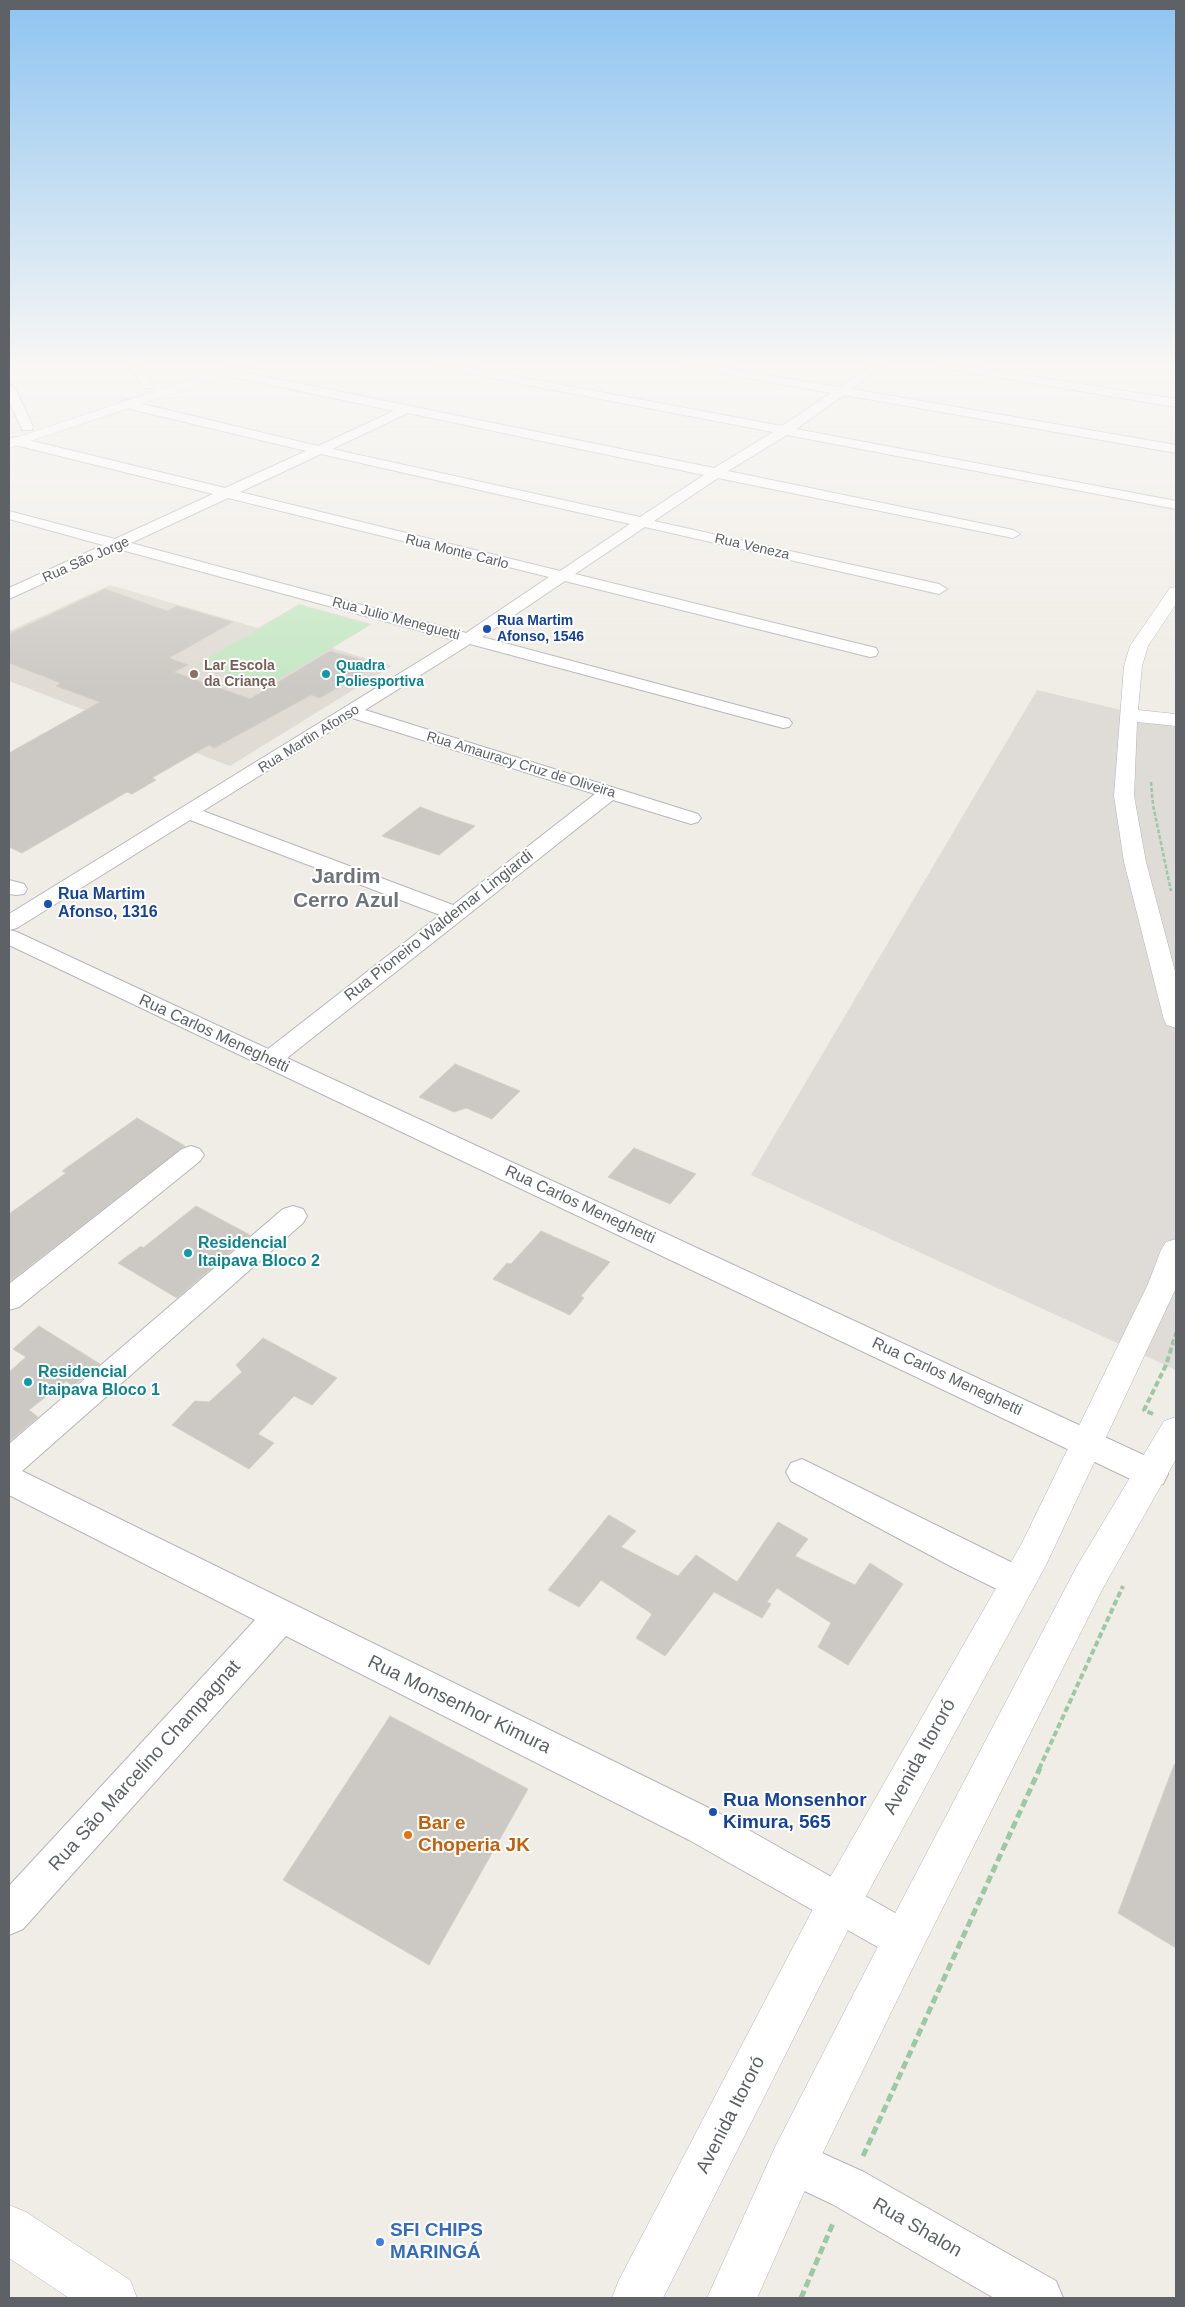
<!DOCTYPE html>
<html>
<head>
<meta charset="utf-8">
<style>
  body { margin:0 }
  #map { position:relative; width:1185px; height:2307px; overflow:hidden; background:#f0ede6; font-family:Helvetica,sans-serif }
  canvas { display:block }
  .frame { position:absolute; inset:0; border:10px solid #5e6266; pointer-events:none }
</style>
</head>
<body>
<div id="map">
<canvas width="1185" height="2307"></canvas>
<div class="frame"></div>
</div>
<script>
const ctx = document.querySelector('canvas').getContext('2d');
ctx.lineJoin = 'round';
function paint(path, color) {
  ctx.fillStyle = color;
  ctx.fill(path, 'evenodd');
}
function toPath(rows) {
  const path = new Path2D();
  for (const r of rows) {
    path.moveTo(r[0], r[1]);
    for (let i = 2; i < r.length; i += 2) path.lineTo(r[i], r[i + 1]);
  }
  return path;
}
function stroke(path, color, width, dash) {
  ctx.strokeStyle = color;
  ctx.lineWidth = width;
  ctx.lineCap = dash ? 'butt' : 'round';
  ctx.setLineDash(dash || []);
  ctx.stroke(path);
}
function write(font, color, halo, rows, align = 'center') {
  ctx.font = font + ' Helvetica,sans-serif';
  ctx.lineWidth = 4;
  ctx.setLineDash([]);
  ctx.textBaseline = 'middle';
  ctx.strokeStyle = halo;
  ctx.fillStyle = color;
  for (const [text, x, y, turn = 0] of rows) {
    ctx.save();
    ctx.translate(x, y);
    ctx.rotate((+turn || 0) * Math.PI / 180);
    ctx.textAlign = isNaN(turn) ? turn : align;
    if (halo) ctx.strokeText(text, 0, 0);
    ctx.fillText(text, 0, 0);
    ctx.restore();
  }
}
const industrial = toPath([
  [1037,690,1176,723,1176,1370,751,1175]
]);
const education = toPath([
  [110,585,258,628,299,604,372,624,332,648,392,666,230,766,9,681,9,631]
]);
const green = toPath([
  [300,605,370,625,267,686,198,664]
]);
const building = toPath([
  [105,589,167,611,177,606,233,622,169,658,188,665,174,672,250,699,330,651,377,664,320,698,311,695,214,748,209,745,152,778,156,780,132,794,127,792,22,853,9,847,9,753,100,702,56,686,61,683,9,663,9,634,105,589],
  [420,807,447,817,475,826,439,855,382,836,420,807],
  [455,1064,520,1091,492,1119,466,1108,454,1112,419,1097,455,1064],
  [137,1118,185,1146,9,1282,9,1214,66,1173,62,1171,137,1118],
  [634,1148,696,1174,670,1204,608,1177,634,1148],
  [196,1206,250,1235,177,1298,118,1263,141,1246,143,1248,196,1206],
  [541,1231,610,1262,581,1296,584,1298,570,1315,493,1279,507,1263,511,1264,541,1231],
  [39,1326,100,1364,73,1386,66,1381,29,1410,38,1417,9,1442,9,1372,26,1357,13,1349,39,1326],
  [263,1338,337,1378,312,1405,294,1396,258,1434,274,1443,249,1469,172,1425,195,1401,209,1402,242,1372,236,1365,263,1338],
  [609,1515,636,1531,621,1547,678,1576,696,1555,737,1582,778,1522,808,1539,795,1556,855,1585,870,1563,903,1584,848,1665,818,1647,831,1623,777,1588,767,1602,771,1604,762,1618,714,1592,665,1656,636,1638,652,1614,601,1580,579,1607,548,1590,609,1515],
  [390,1716,528,1789,429,1965,283,1880,390,1716],
  [1174,1765,1176,1765,1176,1948,1118,1913,1174,1765]
]);
const pathFar3 = toPath([
  [1151,782,1153,805,1171,891]
]);
const pathFar2 = toPath([
  [1172,1344,1176,1332]
]);
const pathFar1 = toPath([
  [1153,1414,1144,1410,1166,1365,1173,1343],
  [1039,1769,1123,1586]
]);
const path = toPath([
  [863,2156,1040,1768],
  [801,2298,834,2221]
]);
const street = toPath([
  [129,365,140,365,154,385,152,388,144,388,129,365],
  [433,365,455,365,782,426,831,393,690,368,684,365,707,365,839,387,872,365,884,365,852,389,1176,445,1176,453,844,395,796,429,1176,501,1176,509,787,435,728,471,1013,530,1020,534,1013,538,718,478,654,521,939,584,947,589,939,594,645,527,575,574,876,648,878,652,876,656,870,657,565,581,482,637,789,719,792,723,789,727,783,728,470,644,365,710,698,814,701,818,698,822,691,824,613,800,287,1058,1163,1464,1168,1474,1163,1484,1152,1487,1141,1484,9,945,9,930,17,932,268,1049,440,915,190,820,17,928,9,930,9,914,454,640,118,549,9,599,9,588,103,545,9,519,9,511,115,539,213,494,11,444,9,441,11,438,16,437,225,488,306,451,122,407,120,404,122,401,126,400,318,446,394,411,220,374,220,370,224,368,714,468,773,432,439,368,433,365],
  [408,413,704,475,640,517,332,449,408,413],
  [321,454,630,524,560,571,240,492,321,454],
  [228,498,549,577,466,633,131,543,228,498],
  [352,718,595,794,453,905,203,811,352,718],
  [936,365,961,365,1176,399,1176,407,942,368,936,365],
  [9,384,15,388,33,427,32,430,22,430,21,427,9,401,9,384],
  [9,880,24,884,27,889,24,894,16,895,9,894,9,880],
  [191,1146,200,1149,204,1155,200,1161,19,1307,9,1310,9,1284,182,1149,191,1146],
  [293,1206,303,1209,307,1216,303,1223,22,1471,717,1812,918,1926,924,1940,918,1954,904,1960,890,1954,689,1840,286,1636,23,1929,9,1935,9,1886,255,1620,9,1495,9,1444,283,1209,293,1206],
  [802,1459,1029,1571,1034,1582,1029,1593,1017,1597,1005,1593,954,1568,791,1481,786,1472,791,1463,802,1459],
  [793,2140,864,2172,1056,2281,1063,2298,994,2298,832,2204,777,2178,771,2162,777,2146,793,2140]
]);
const secondary = toPath([
  [234,365,251,365,249,368,9,448,9,440,234,365],
  [1176,587,1176,604,1148,646,1142,666,1138,710,1176,714,1176,726,1137,722,1134,796,1146,862,1176,975,1176,1028,1167,1025,1164,1020,1124,862,1114,796,1124,666,1130,646,1170,588,1176,587],
  [1176,1239,1176,1288,1046,1565,854,1918,663,2298,612,2298,619,2280,824,1888,1022,1543,1148,1284,1161,1250,1166,1242,1176,1239],
  [1176,1417,1176,1459,1103,1588,919,1955,810,2179,757,2298,707,2298,776,2145,889,1925,1077,1566,1164,1421,1176,1417],
  [9,2205,26,2212,130,2280,137,2298,69,2298,9,2258,9,2205]
]);
const markers = [
  [487,629,5,"#1a4fb4"],
  [194,674,5,"#8d6e63"],
  [326,674,5,"#0f9aa8"],
  [48,904,5,"#1a4fb4"],
  [188,1253,5,"#0f9aa8"],
  [28,1382,5,"#0f9aa8"],
  [713,1812,5,"#1a4fb4"],
  [408,1835,5,"#e8710a"],
  [380,2242,5,"#3f7fe0"]
];
const farStreetnames = [
  ["Rua Veneza",752,547,13],
  ["Rua Monte Carlo",457,552,14],
  ["Rua São Jorge",86,560,-24],
  ["Rua Julio Meneguetti",396,619,15],
  ["Rua Martin Afonso",309,739,-32],
  ["Rua Amauracy Cruz de Oliveira",521,765,17]
];
const farTransitnames = [
  ["Rua Martim",497,621],
  ["Afonso, 1546",497,637]
];
const farEducationnames = [
  ["Lar Escola",204,666],
  ["da Criança",204,682]
];
const farCulturenames = [
  ["Quadra",336,666],
  ["Poliesportiva",336,682]
];
const transitNames = [
  ["Rua Martim",58,895],
  ["Afonso, 1316",58,913]
];
const streetNames = [
  ["Rua Pioneiro Waldemar Lingiardi",439,926,-38],
  ["Rua Carlos Meneghetti",214,1034,25],
  ["Rua Carlos Meneghetti",580,1205,25],
  ["Rua Carlos Meneghetti",947,1377,25]
];
const cultureNames = [
  ["Residencial",198,1244],
  ["Itaipava Bloco 2",198,1262],
  ["Residencial",38,1373],
  ["Itaipava Bloco 1",38,1391]
];
const nearStreetnames = [
  ["Rua Monsenhor Kimura",459,1705,26],
  ["Avenida Itororó",920,1757,-61],
  ["Rua São Marcelino Champagnat",145,1766,-48],
  ["Avenida Itororó",731,2115,-63],
  ["Rua Shalon",917,2228,30]
];
const nearTransitnames = [
  ["Rua Monsenhor",723,1801],
  ["Kimura, 565",723,1823]
];
const nearFoodnames = [
  ["Bar e",418,1824],
  ["Choperia JK",418,1846]
];
const nearShopnames = [
  ["SFI CHIPS",390,2231],
  ["MARINGÁ",390,2253]
];
const districtNames = [
  ["Jardim",346,877],
  ["Cerro Azul",346,901]
];
paint(industrial, '#dfdcd8');
paint(education, '#e0dcd4');
paint(green, '#c4e7c3');
paint(building, '#ccc8c3');
stroke(building, '#d5cfc4', 1);
stroke(street, '#b3b7bb', 2);
stroke(secondary, '#b2b6bb', 1);
stroke(pathFar3, '#9cc8a6', 2.5, [4, 2]);
stroke(pathFar2, '#9cc8a6', 3, [5, 2.5]);
stroke(pathFar1, '#9cc8a6', 4, [6, 3]);
stroke(path, '#9cc8a6', 5, [8, 4]);
paint(street, '#fff');
paint(secondary, '#fff');
const sky = ctx.createLinearGradient(0, 0, 0, 687);
sky.addColorStop(0, '#8ec4f1');
sky.addColorStop(0.53, '#f8f7f4');
sky.addColorStop(1, '#f8f7f400');
ctx.fillStyle = sky;
ctx.fillRect(0, 0, 1185, 687);
for (const [x, y, r, color] of markers) {
  const dot = new Path2D();
  dot.arc(x, y, r, 0, 2 * Math.PI);
  ctx.fillStyle = color;
  ctx.fill(dot);
  stroke(dot, '#fff', 2);
}
write('14px', '#5e6266', '#fff', farStreetnames);
write('bold 14px', '#164399', '#fff', farTransitnames, 'left');
write('bold 14px', '#785e54', '#fff', farEducationnames, 'left');
write('bold 14px', '#0d838f', '#fff', farCulturenames, 'left');
write('bold 16px', '#164399', '#fff', transitNames, 'left');
write('16px', '#5e6266', '#fff', streetNames);
write('bold 16px', '#0d838f', '#fff', cultureNames, 'left');
write('19px', '#5e6266', '#fff', nearStreetnames);
write('bold 19px', '#164399', '#fff', nearTransitnames, 'left');
write('bold 19px', '#c56008', '#fff', nearFoodnames, 'left');
write('bold 19px', '#366cbe', '#fff', nearShopnames, 'left');
write('bold 21px', '#6f7478', '#fff', districtNames);
</script>
</body>
</html>
